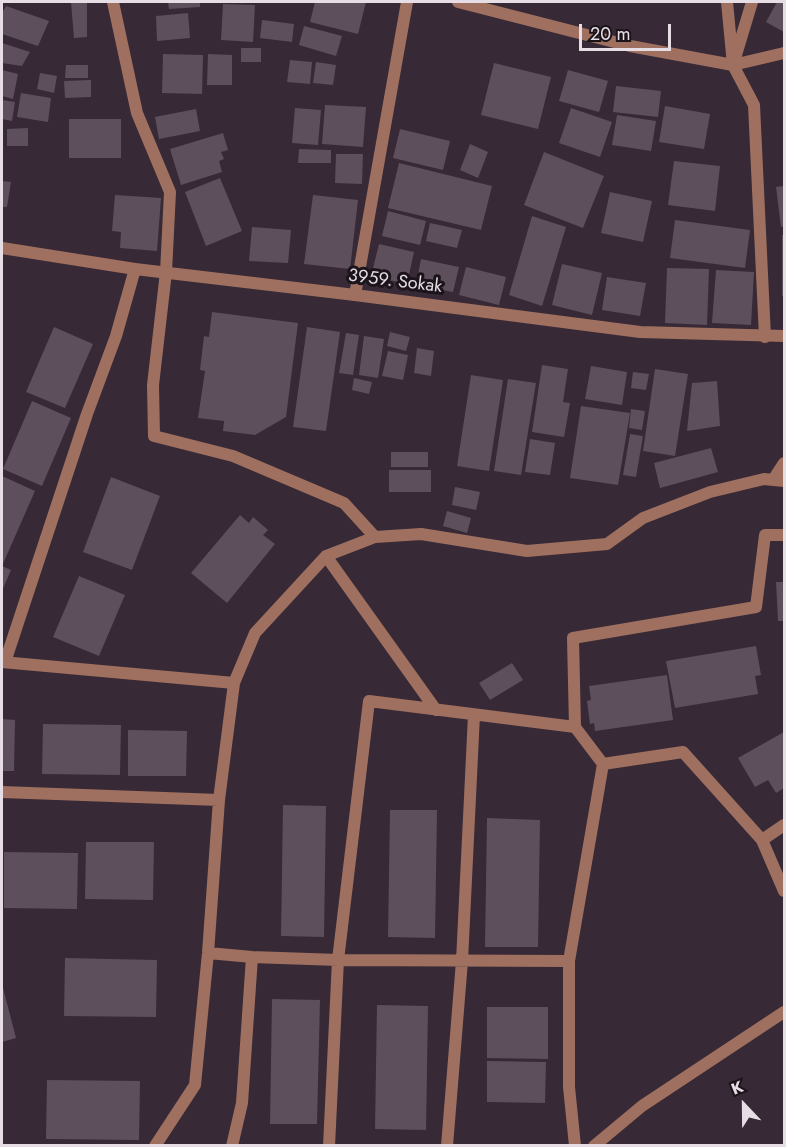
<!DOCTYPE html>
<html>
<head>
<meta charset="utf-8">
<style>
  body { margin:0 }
  #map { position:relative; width:786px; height:1147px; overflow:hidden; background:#372936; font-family:Jost,sans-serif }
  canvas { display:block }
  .frame { position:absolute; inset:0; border:3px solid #e6dde5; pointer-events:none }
  .north { position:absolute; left:714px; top:1075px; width:60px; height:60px; -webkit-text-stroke:4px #1b141a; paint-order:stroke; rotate:338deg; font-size:16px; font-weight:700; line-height:24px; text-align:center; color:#e6dde5 }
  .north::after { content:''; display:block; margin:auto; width:21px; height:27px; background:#e6dde5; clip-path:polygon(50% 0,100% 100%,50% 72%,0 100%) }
  .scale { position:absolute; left:579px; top:24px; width:92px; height:27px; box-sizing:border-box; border:3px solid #e6dde5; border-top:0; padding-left:8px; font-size:18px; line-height:21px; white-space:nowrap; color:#e6dde5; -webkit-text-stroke:4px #1b141a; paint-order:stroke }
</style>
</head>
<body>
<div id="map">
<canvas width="786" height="1147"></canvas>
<div class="frame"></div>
<div class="north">K</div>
<div class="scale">20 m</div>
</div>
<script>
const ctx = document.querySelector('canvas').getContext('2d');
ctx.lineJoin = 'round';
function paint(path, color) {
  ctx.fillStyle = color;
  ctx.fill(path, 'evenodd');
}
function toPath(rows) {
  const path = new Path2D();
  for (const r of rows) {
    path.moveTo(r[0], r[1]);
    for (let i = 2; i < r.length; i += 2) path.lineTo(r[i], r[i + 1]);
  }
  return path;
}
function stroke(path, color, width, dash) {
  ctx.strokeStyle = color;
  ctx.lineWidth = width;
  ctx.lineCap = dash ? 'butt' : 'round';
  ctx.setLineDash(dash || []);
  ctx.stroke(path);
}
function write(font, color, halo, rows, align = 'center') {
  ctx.font = font + ' Jost,sans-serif';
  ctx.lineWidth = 6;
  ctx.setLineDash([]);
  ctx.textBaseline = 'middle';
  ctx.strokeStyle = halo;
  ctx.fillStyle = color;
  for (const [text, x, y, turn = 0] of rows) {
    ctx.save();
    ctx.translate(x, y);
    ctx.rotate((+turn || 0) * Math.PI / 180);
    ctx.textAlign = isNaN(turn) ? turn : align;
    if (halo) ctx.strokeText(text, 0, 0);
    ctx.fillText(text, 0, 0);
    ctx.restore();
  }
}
const building = toPath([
  [71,2,87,2,87,37,74,38],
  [168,2,200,2,200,7,169,9],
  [315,2,366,2,358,34,310,22],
  [777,2,784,2,784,32,766,22],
  [223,4,255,5,253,42,221,40],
  [6,6,49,21,38,46,2,34,2,13],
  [188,13,190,38,157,41,156,16],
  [262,20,294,24,292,42,260,38],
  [304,26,342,36,336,56,299,45],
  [2,43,30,52,22,66,2,63],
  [241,48,261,48,261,62,241,62],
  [163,54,203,55,202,94,162,93],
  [208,54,232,55,232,85,207,85],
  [290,60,312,62,310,84,287,82],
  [316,62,336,65,333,85,313,83],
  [494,63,551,77,538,129,481,115],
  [66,65,88,65,88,78,65,78],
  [2,70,18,74,13,99,2,96],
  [568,70,608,81,599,112,559,101],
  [40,73,57,76,54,93,37,89],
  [91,80,91,97,65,98,64,81],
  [616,86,661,91,658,117,613,112],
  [21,93,51,98,48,122,17,117],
  [2,100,15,102,12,121,2,119],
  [325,105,366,107,363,147,322,144],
  [665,106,710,114,704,149,659,142],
  [295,108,321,110,318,145,292,143],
  [571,108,612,122,600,157,559,143],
  [196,109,200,131,159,139,155,117],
  [617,115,656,121,651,151,612,145],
  [69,119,121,119,121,158,69,158],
  [28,128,28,146,7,146,7,129],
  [400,129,450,141,443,170,393,158],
  [223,133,228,150,221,152,224,159,219,161,222,172,181,185,170,149],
  [470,144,488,152,478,178,460,170],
  [299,149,331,150,331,163,298,163],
  [544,152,604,176,583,228,524,205],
  [336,154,363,154,362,184,335,183],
  [674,161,720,166,715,211,668,205],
  [399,163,492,186,481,230,388,208],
  [220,178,242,231,206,246,185,192],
  [2,181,11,182,7,207,2,207],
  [784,186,784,226,781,227,776,187],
  [610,192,652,201,643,242,601,233],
  [115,195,161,198,157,251,120,248,121,232,112,231],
  [313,195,358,200,350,269,304,264],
  [388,211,426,221,420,245,382,236],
  [532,216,566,227,542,306,509,295],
  [675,220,750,230,745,268,670,258],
  [430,223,462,230,457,248,426,241],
  [252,227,291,230,288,263,249,261],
  [782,235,784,235,784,296,782,296],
  [379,244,414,252,407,284,371,276],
  [421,259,459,267,453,292,416,285],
  [562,264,602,273,592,315,552,305],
  [466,267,506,277,499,305,459,295],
  [667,268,709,269,707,325,665,323],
  [716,270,754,272,751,325,712,323],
  [607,277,646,283,640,316,602,310],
  [212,312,298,323,286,417,255,435,223,431,224,421,198,418,205,371,200,370,204,336,209,337],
  [54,327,93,344,65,408,26,392],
  [307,327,340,332,326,431,293,427],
  [390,332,410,337,406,351,387,346],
  [346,333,359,335,353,375,339,373],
  [364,336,384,339,378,378,359,375],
  [417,348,434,351,431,376,414,373],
  [388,351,408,355,403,380,382,376],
  [542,365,568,369,563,402,570,403,564,437,532,432],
  [591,366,627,372,622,405,585,399],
  [655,369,688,374,675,456,643,451],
  [633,372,649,374,646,390,631,388],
  [471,375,503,380,489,471,457,466],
  [354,378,372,382,369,394,352,390],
  [508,379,536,383,521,475,494,471],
  [717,381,720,426,687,431,692,383],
  [32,401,71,418,42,486,3,469],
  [581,406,630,413,618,485,570,478],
  [631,409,645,411,642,430,629,428],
  [630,434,643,436,636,477,623,475],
  [530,439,555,443,550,475,525,472],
  [711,448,718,472,660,488,654,463],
  [391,452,428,452,428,467,391,467],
  [389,470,431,470,431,492,389,492],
  [2,476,35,491,2,566,11,570,2,591],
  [111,477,160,496,132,570,83,552],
  [455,487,480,492,476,510,452,505],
  [447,511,471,518,467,533,443,526],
  [240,515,249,523,253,517,268,530,263,535,275,544,227,603,191,573],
  [79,576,125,595,99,656,53,637],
  [776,582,784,582,784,621,778,621],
  [756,646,761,675,755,676,758,694,675,708,666,661],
  [512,663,523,680,490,700,479,683],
  [667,675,673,720,595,731,594,723,590,724,587,701,591,700,589,686],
  [2,719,15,720,14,771,2,771],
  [43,724,121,725,120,775,42,774],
  [128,730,187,731,186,776,128,776],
  [784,732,784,788,776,793,768,780,755,787,738,758],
  [283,805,326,806,324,937,281,936],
  [390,810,437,810,435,938,388,937],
  [487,818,540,820,538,947,485,947],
  [86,842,154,842,153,900,85,899],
  [4,852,78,853,77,909,4,908],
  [65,958,157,960,156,1017,64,1016],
  [2,984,16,1038,2,1042],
  [272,999,320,1000,317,1124,270,1124],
  [377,1005,428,1006,426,1130,375,1129],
  [487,1007,548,1007,548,1059,487,1058],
  [487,1061,546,1062,545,1103,487,1102],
  [47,1080,140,1081,139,1140,46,1139]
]);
const minor = toPath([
  [113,2,137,113,170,192,166,272,153,385,154,436,233,456,344,503,375,537],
  [458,2,630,46,733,65,784,53],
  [727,2,733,65,752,2],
  [733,65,754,105,765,337],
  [355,295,407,2],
  [773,480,784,463],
  [326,556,436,710],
  [2,662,234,683],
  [5,662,87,414,116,336,135,269],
  [575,727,603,764],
  [2,792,219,800],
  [762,840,784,825],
  [208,953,252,957,338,960,569,961],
  [155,1146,195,1085,208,953,219,800,234,683,255,633,326,556,375,537,421,534,527,551,607,544,643,518,710,492,764,479,784,481],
  [232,1146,242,1103,252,957],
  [329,1146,338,960,369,701,575,727,573,638,756,607,765,535,784,535],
  [447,1146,462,961,474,715],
  [575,1146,569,1087,569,961,603,764,683,752,762,840,784,891],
  [594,1146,642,1106,784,1012]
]);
const tertiary = toPath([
  [2,248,135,269,355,295,640,332,784,336]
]);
const streetNames = [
  ["3959. Sokak",395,282,7]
];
paint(building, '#5e4f5d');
stroke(minor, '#9f705f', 12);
stroke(tertiary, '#9f705f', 12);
write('18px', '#e6dde5', '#1b141a', streetNames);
</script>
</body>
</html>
